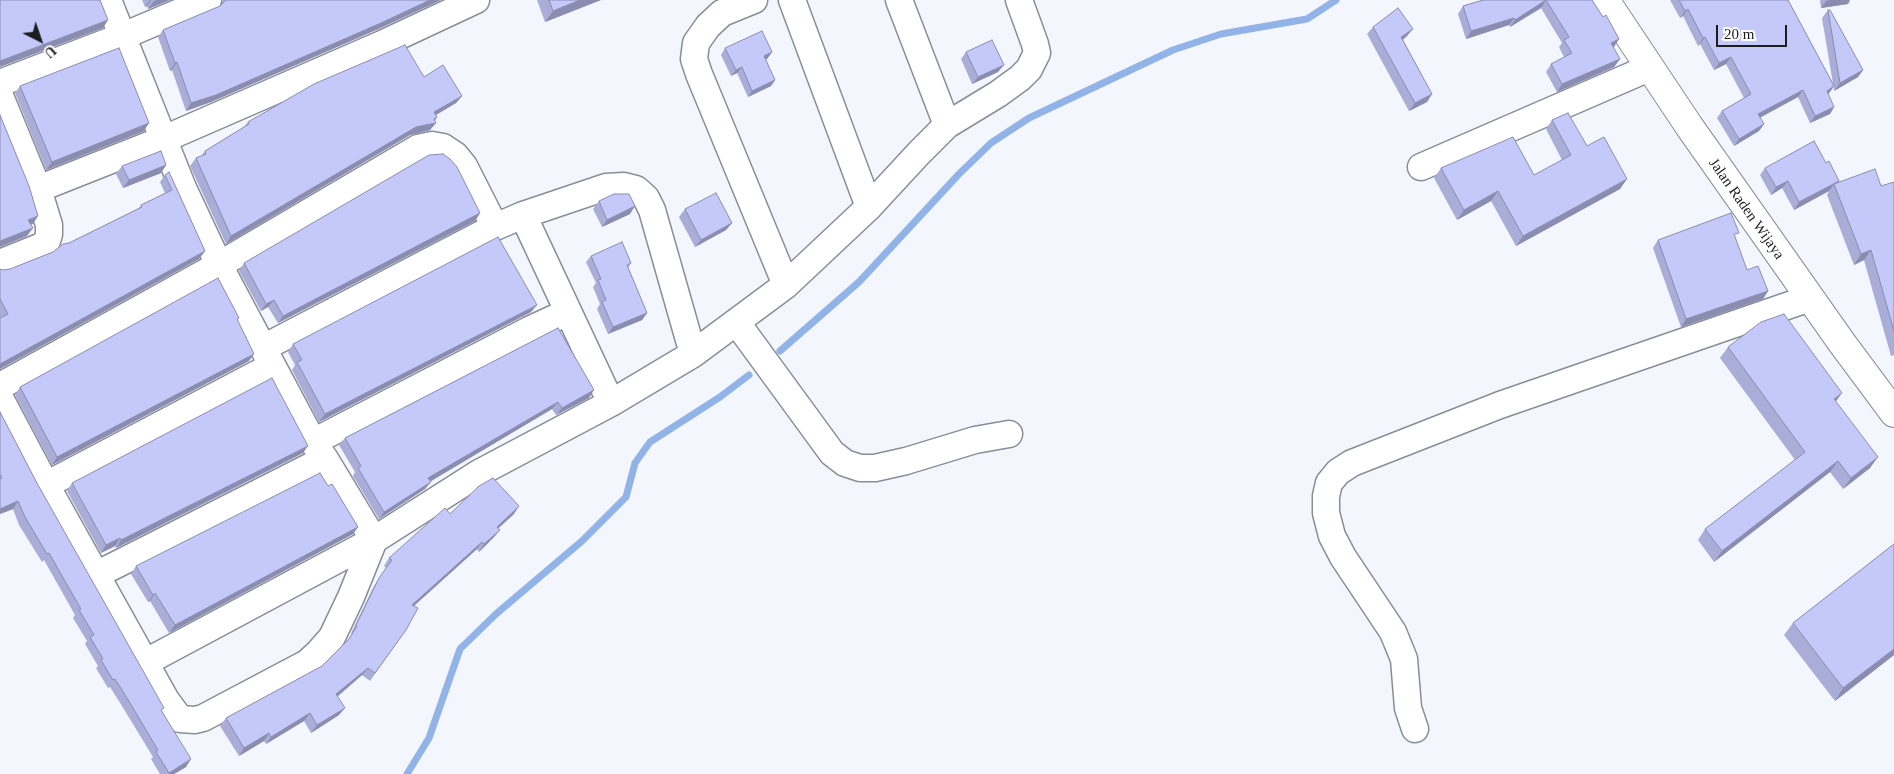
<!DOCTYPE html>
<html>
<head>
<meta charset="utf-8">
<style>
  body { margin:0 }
  #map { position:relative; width:1894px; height:774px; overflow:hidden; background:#f3f7fd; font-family:"Times New Roman",serif }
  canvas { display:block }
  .north { position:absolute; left:15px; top:15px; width:50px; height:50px; -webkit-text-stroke:4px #fff; paint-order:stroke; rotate:139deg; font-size:14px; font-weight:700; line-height:20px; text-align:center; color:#1b1d21 }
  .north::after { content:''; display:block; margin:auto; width:18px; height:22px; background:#1b1d21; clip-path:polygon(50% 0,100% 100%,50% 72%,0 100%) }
  .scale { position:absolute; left:1716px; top:25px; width:71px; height:22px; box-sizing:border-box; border:2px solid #1b1d21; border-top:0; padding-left:6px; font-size:15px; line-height:18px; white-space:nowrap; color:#1b1d21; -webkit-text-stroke:4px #fff; paint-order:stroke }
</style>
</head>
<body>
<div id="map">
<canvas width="1894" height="774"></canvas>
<div class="north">U</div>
<div class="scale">20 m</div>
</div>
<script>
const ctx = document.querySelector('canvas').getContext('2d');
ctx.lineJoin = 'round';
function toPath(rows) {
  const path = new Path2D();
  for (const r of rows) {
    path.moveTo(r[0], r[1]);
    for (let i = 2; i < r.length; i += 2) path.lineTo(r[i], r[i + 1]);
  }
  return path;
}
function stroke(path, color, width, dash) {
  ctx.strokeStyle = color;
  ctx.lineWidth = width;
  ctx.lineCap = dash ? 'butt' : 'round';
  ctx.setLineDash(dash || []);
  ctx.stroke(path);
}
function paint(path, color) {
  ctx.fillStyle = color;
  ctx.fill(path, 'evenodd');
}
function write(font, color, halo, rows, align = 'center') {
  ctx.font = font + ' "Times New Roman",serif';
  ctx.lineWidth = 5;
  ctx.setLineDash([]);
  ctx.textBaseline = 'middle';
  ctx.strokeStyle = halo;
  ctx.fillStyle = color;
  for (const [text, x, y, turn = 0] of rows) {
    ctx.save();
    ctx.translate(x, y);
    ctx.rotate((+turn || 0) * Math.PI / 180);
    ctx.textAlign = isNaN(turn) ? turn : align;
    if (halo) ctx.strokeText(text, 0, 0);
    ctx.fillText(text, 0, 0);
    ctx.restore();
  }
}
const stream = toPath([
  [780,351,859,282,959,174,991,143,1029,118,1173,50,1221,34,1307,19,1336,0],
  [407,774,429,738,460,649,496,614,582,541,626,497,635,463,650,442,720,397,749,375]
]);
const minor = toPath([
  [108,0,183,188,219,265,263,348],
  [754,0,722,13,708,26,696,43,694,59,699,74,786,285],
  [792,0,869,207],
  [899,0,947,125],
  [0,83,123,36,208,0],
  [0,96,38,189],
  [1421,167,1649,68],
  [523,215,611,403],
  [0,263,42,246,47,241,49,234,49,225,38,189,164,139,382,44,476,0],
  [737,323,832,453,845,463,860,468,875,468,906,461,975,440,1009,434],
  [693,354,786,285,869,207,919,153,947,125,998,94,1020,78,1029,69,1037,53,1035,44,1019,0],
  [0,386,219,265,418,148,432,145,443,147,455,155,464,166,495,227],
  [0,398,46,485,166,700,180,719,195,720,203,718,307,663,318,653,332,637,351,597,374,540,479,473,611,403,693,354,652,210,646,198,636,189,624,186,606,187,523,215,495,227,263,348,313,442,325,459,374,540,146,662],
  [313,442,529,330,568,312],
  [46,485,272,366],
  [96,575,325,459],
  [1415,729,1408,708,1404,659,1393,632,1343,557,1332,536,1326,513,1326,496,1329,483,1338,472,1352,463,1500,405,1810,298]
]);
const trunk = toPath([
  [1605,0,1689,126,1842,343,1894,413]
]);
const wall = toPath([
  [142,0,170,0,148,9,147,6,145,7],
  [222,0,441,0,376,30,211,102,186,111,172,70,170,71,158,37,163,30,220,6,222,4],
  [537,0,601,0,545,22],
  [1483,0,1592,0,1603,17,1619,39,1613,47,1620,59,1614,67,1557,92,1546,72,1551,64,1564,57,1559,47,1562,43,1541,8,1510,27,1509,25,1466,39,1458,14,1463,6],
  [1670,0,1788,0,1833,84,1822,18,1828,10,1863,70,1858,77,1834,91,1834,87,1828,94,1834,107,1830,114,1810,123,1798,97,1760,118,1764,124,1759,131,1734,146,1717,118,1722,111,1744,98,1726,64,1714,70,1700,44,1698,46,1683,16,1680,18],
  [1820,0,1850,0,1848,4,1821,8],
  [1373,27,1407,36,1403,40,1432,94,1427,102,1409,111,1367,34],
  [725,48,772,52,767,59,766,60,775,80,771,86,748,97,737,73,731,76,721,55],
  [966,52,998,72,972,84,961,59],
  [424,77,462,96,456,103,436,115,437,117,430,130,410,135,226,244,190,166,196,158,201,156,205,151,244,127,248,122],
  [20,86,144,131,46,170,15,93],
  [1552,120,1587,146,1620,189,1516,246,1491,201,1457,220,1434,178,1441,168,1534,175,1562,160,1546,129],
  [1826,163,1839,181,1838,183,1881,186,1894,182,1894,355,1891,356,1864,260,1854,265,1827,195,1829,191,1794,210,1782,188,1771,195,1760,175,1765,168],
  [166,165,161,173,123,188,116,174,122,166],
  [165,175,205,251,199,259,0,369,0,318,1,318,0,317,0,269,3,270,10,269,53,252,69,243,139,208,141,205,165,193,160,182],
  [599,201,630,214,602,227,593,209],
  [685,209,732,223,726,230,695,247,679,217],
  [480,213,475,221,278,323,268,307,261,311,239,271,244,263],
  [1735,237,1747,270,1768,291,1763,299,1681,327,1653,248,1658,240],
  [591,256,631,263,628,268,647,313,642,320,608,334,597,309,600,304,593,287,596,283,586,262],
  [531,312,319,422,292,370,295,365,288,352,293,344],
  [239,318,237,320,249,361,52,465,15,395,20,387],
  [558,328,589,398,556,415,552,409,430,481,425,489,379,519,353,476,355,472,339,445,345,438],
  [1728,347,1836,402,1870,468,1843,489,1830,472,1714,562,1698,540,1705,529,1795,460,1720,358],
  [0,412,38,485,162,711,186,767,174,774,160,774,151,759,153,757,122,706,110,687,108,688,96,668,98,666,85,644,87,641,73,618,75,615,44,560,42,562,19,525,13,509,0,514],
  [303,453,116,548,115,546,101,553,67,491,72,483],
  [328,486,358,527,353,534,169,633,150,601,148,602,131,574,136,566],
  [450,514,514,514,498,528,500,530,494,537,479,552,477,549,414,606,406,630,370,681,362,675,338,696,339,715,311,733,304,721,266,744,264,741,239,756,220,726,226,718,322,666,348,640,352,634,351,633,374,586,386,568,384,566,389,558],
  [1894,544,1894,655,1835,701,1784,635,1793,623]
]);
const shadedWall = toPath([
  [150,0,151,0,147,6,145,7],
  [157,0,170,0,148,9,154,1],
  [430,0,441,0,376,30,211,102,186,111,191,103],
  [580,0,601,0,545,22,553,11],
  [1546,0,1541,8,1510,27,1515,20],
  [1830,0,1850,0,1848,4,1821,8,1826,1],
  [1688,9,1683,16,1680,18,1685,11],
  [1514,18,1509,25,1466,39,1471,31],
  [108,20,103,28,0,67,0,61],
  [1413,29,1407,36,1396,45,1401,37],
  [1705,37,1700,44,1698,46,1703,38],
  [1619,39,1614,47,1606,51,1611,43],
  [772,52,767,59,760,62,764,56],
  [1731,57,1726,64,1714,70,1719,63],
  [1620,59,1614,67,1557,92,1562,84],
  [177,62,172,70,170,71,175,63],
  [1004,65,998,72,972,84,978,77],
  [742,67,737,73,731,76,736,70],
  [1863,70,1858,77,1834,91,1840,83],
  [775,80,771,86,748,97,752,91],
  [1834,86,1829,93,1822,98,1827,91],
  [1803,90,1798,97,1753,121,1758,114],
  [1432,94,1427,102,1409,111,1415,103],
  [462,96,456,103,429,119,434,112],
  [1834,107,1830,114,1810,123,1815,116],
  [437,117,433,123,436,123,430,130,410,135,226,244,231,236,416,127],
  [149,123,144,131,46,170,52,162],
  [1764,124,1759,131,1734,146,1739,139],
  [166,165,161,173,123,188,129,180],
  [1627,179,1620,189,1516,246,1523,236],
  [1788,181,1782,188,1771,195,1776,187],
  [1839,181,1835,187,1834,184,1829,191,1794,210,1799,202],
  [1498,191,1491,201,1457,220,1464,210],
  [635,206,630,214,602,227,607,220],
  [480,213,475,221,278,323,283,316],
  [38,216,33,224,23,227,28,220],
  [732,223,726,230,695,247,701,240],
  [33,228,27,236,0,247,0,241],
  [1871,250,1864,260,1854,265,1861,254],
  [205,251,199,259,0,369,0,364],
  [1768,291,1763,299,1681,327,1686,319],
  [274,300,268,307,261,311,266,304],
  [537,305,531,312,319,422,325,414],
  [647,313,642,320,608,334,613,327],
  [254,354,249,361,52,465,57,457],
  [594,390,589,398,556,415,562,408],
  [1842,393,1834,404,1834,399],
  [558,402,552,409,423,486,428,478],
  [308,446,303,453,116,548,121,540],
  [1878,457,1870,468,1843,489,1851,478],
  [1838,461,1830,472,1714,562,1722,551],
  [431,482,425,489,379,519,384,512],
  [18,501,13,509,0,514,0,509],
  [519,506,514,514,491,535,497,527],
  [358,527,353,534,169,633,175,625],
  [500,530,494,537,479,552,484,544],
  [120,538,115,546,101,553,106,545],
  [482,542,477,549,407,612,412,605],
  [155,593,150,601,148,602,153,595],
  [1894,649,1894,655,1835,701,1843,688],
  [368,668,362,675,331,702,336,694],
  [345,708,339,715,311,733,317,725],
  [310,713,304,721,266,744,271,737],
  [269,733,264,741,239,756,244,748],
  [191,759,186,767,174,774,168,774]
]);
const building = toPath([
  [0,0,100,0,108,20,0,61,0,0],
  [226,0,430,0,381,23,216,95,191,103,177,62,175,63,163,30,220,6,226,0],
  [549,0,580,0,553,11,549,0],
  [1483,0,1592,0,1603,17,1606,15,1619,39,1611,43,1620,59,1562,84,1551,64,1572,53,1564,40,1569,37,1546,0,1515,20,1514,18,1471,31,1463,6,1483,0],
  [1679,0,1788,0,1834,86,1827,91,1834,107,1815,116,1803,90,1758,114,1764,124,1739,139,1722,111,1751,94,1731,57,1719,63,1705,37,1703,38,1688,9,1685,11,1679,0],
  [1398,8,1413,29,1401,37,1432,94,1415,103,1373,27,1398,8],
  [1828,10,1830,10,1863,70,1840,83,1828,10],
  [762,31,772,52,764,56,775,80,752,91,742,67,736,70,725,48,762,31],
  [992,40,1004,65,978,77,966,52,992,40],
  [405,45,424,77,443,65,462,96,434,112,437,117,434,119,436,123,416,127,231,236,196,158,206,154,205,151,249,124,248,122,314,84,405,45],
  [119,48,149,123,52,162,20,86,119,48],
  [1568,113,1587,146,1604,137,1627,179,1523,236,1498,191,1464,210,1441,168,1513,137,1534,175,1571,155,1552,120,1568,113],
  [0,115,29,186,38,216,28,220,33,228,0,241,0,115],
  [1814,141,1826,163,1829,161,1839,181,1799,202,1788,181,1776,187,1765,168,1814,141],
  [161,151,166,165,129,180,122,166,161,151],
  [443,154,450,159,457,167,480,213,283,316,274,300,266,304,244,263,429,155,443,154],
  [1875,169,1881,186,1894,182,1894,331,1871,250,1861,254,1834,184,1875,169],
  [169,172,205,251,0,364,0,318,8,314,0,299,0,269,3,270,10,269,53,252,63,244,69,243,142,207,141,205,172,190,165,175,169,172],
  [716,193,732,223,701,240,685,209,716,193],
  [614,194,629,194,635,206,607,220,599,201,614,194],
  [1731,213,1739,233,1734,234,1747,270,1758,266,1768,291,1686,319,1658,240,1731,213],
  [498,237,537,305,325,414,297,362,302,360,293,344,498,237],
  [622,242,631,263,627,265,647,313,613,327,602,302,606,300,598,280,601,279,591,256,622,242],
  [218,278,239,318,237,319,254,354,57,457,20,387,218,278],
  [1784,314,1842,393,1834,399,1878,457,1851,478,1838,461,1722,551,1705,529,1805,452,1728,347,1761,322,1784,314],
  [558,328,594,390,562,408,558,402,428,478,431,482,384,512,358,468,361,466,345,438,558,328],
  [272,378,308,446,121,540,120,538,106,545,72,483,272,378],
  [0,412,38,485,164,708,161,710,191,759,169,773,156,752,158,750,127,698,115,679,113,680,101,660,103,659,90,637,94,635,79,610,81,609,49,553,47,554,25,517,18,501,0,509,0,479,2,478,0,474,0,412],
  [320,473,328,486,332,484,358,527,175,625,155,593,153,595,136,566,320,473],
  [493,478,519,506,497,527,500,530,484,544,482,542,412,605,418,608,406,630,375,673,368,668,336,694,345,708,317,725,310,713,271,737,269,733,244,748,226,718,322,666,349,639,357,626,356,625,379,578,392,560,389,558,445,508,450,514,479,486,493,478],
  [1894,544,1894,649,1843,688,1793,623,1894,544]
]);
const streetNames = [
  ["Jalan Raden Wijaya",1746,209,55]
];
stroke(stream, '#91b3e8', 7);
stroke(minor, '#888e98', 29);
stroke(trunk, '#888e98', 30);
stroke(minor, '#fff', 26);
stroke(trunk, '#fff', 28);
paint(wall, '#a9add7');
paint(shadedWall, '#8a8daf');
paint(building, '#c5c9fa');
stroke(building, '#8a8daf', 1);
write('15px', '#1b1d21', '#fff', streetNames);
</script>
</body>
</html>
